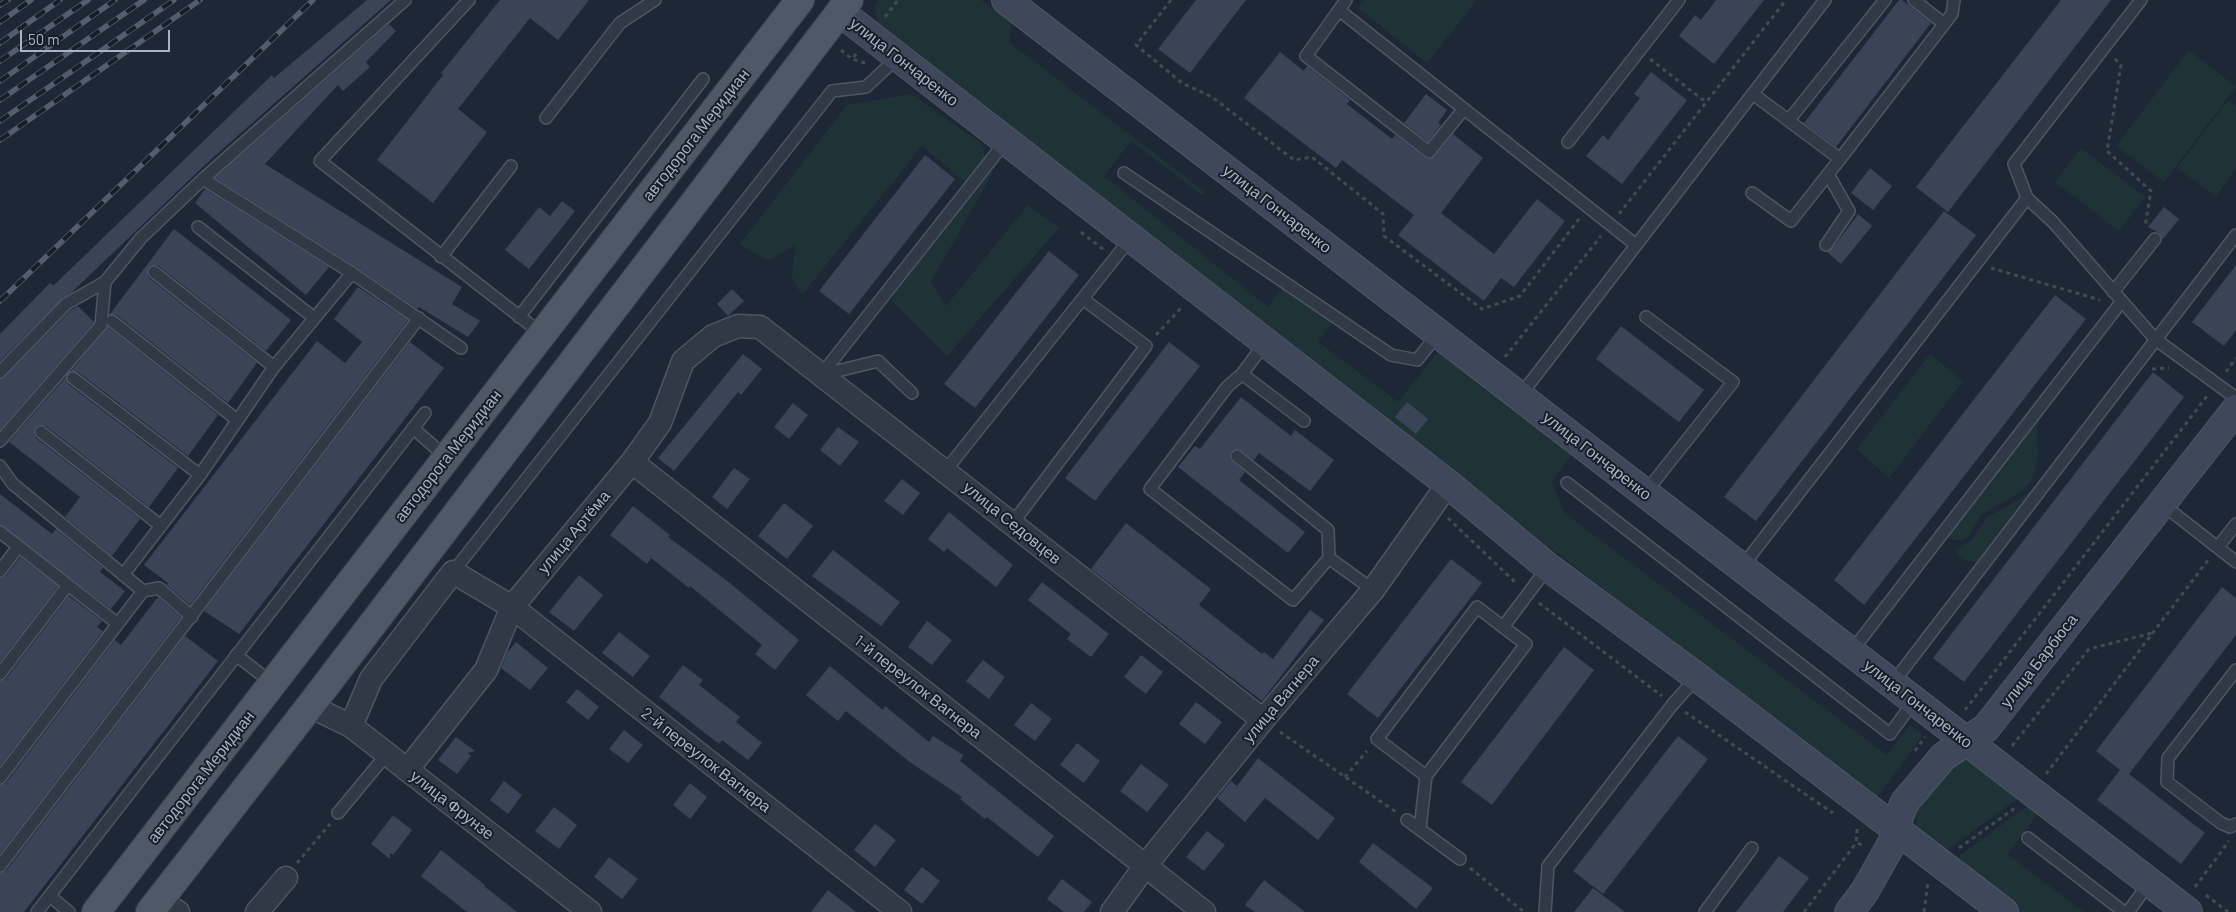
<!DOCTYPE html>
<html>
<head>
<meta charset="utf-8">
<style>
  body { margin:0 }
  #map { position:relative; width:2236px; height:912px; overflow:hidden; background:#1e2736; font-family:Barlow,sans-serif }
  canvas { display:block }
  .scale { position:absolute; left:20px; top:30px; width:150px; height:22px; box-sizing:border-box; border:2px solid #aab3c4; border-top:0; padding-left:6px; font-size:15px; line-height:18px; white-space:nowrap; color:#aab3c4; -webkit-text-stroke:4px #171e2a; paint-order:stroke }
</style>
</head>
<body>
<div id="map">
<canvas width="2236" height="912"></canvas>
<div class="scale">50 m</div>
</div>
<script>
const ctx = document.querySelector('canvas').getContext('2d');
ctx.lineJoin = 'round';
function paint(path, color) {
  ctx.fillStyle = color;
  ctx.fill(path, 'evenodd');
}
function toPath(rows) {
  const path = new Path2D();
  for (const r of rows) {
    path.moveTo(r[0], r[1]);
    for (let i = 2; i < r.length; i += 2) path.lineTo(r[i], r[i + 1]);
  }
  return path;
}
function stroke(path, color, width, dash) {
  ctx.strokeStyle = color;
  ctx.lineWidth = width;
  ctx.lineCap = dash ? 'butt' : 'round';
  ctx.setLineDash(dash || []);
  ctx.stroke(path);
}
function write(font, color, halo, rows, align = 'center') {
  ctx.font = font + ' Barlow,sans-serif';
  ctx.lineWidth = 4;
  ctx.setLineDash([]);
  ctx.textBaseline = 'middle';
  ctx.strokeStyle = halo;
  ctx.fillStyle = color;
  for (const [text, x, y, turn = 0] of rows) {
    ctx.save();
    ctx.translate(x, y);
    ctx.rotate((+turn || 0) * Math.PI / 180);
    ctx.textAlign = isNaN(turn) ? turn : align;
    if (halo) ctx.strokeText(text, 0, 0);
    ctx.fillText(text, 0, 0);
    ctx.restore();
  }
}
const green = toPath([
  [880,0,981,0,1011,23,1010,43,1205,192,1202,195,1131,141,1104,176,1268,307,1285,285,1333,322,1318,342,1398,402,1438,352,1573,453,1552,482,1564,513,1887,755,1910,725,1923,735,1876,799,880,30,874,6],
  [1365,0,1477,0,1427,63,1358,8],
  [2189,50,2236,87,2164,182,2116,146],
  [911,94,981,143,992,174,931,282,946,306,1028,205,1059,228,947,356,891,300,965,182,922,146,802,295,792,279,795,245,768,261,740,244,847,105],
  [2228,100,2236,106,2236,169,2216,196,2177,168],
  [2081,148,2145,197,2119,231,2055,182],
  [1930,354,1963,381,1889,478,1857,449],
  [2042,414,2037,428,2038,457,2033,479,2022,491,1981,515,1969,536,1961,541,1947,538],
  [2035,487,1977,561,1965,561,1957,555,1956,551,1973,539,1987,517,2017,501],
  [1964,760,1977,765,2020,797,1944,852,1917,830,1916,817,1918,810,1953,766],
  [2030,804,2135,884,2132,888,2037,815,2007,854,2084,912,2020,912,1954,860]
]);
const building = toPath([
  [367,0,391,0,207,163,71,293,61,299,0,361,0,334,50,283,53,286,272,75,274,78],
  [500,0,589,0,558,40,530,18,458,109,487,132,433,203,377,160,443,75,441,73],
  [1196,0,1246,0,1190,73,1158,49],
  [1716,0,1764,0,1714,64,1679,36,1695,15,1701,20],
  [1899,0,1902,0,1931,23,1836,147,1804,123],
  [2061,0,2111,0,1948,212,1916,187],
  [389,24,396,31,366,62,370,67,343,91,338,85,265,164,462,287,452,304,480,321,468,337,419,307,417,309,356,267,215,178],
  [1280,52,1304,71,1307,66,1350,100,1347,104,1392,139,1395,135,1425,158,1434,157,1453,134,1483,158,1441,213,1494,254,1537,199,1565,221,1514,287,1501,278,1484,301,1398,235,1414,215,1342,160,1336,168,1244,98],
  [1651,72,1687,100,1622,184,1586,156,1603,135,1608,140,1640,98,1634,94],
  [1426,94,1447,110,1438,123,1441,125,1428,142,1404,123],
  [925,155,955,179,849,314,819,291],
  [1870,168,1892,186,1873,210,1851,193],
  [205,189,329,267,306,295,195,203],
  [562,201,575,211,529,269,505,250,539,207,550,216],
  [2164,207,2179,219,2163,239,2159,233,2148,227],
  [1944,211,1976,235,1756,521,1724,497],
  [1858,214,1872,226,1841,264,1827,252,1832,249],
  [174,229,291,320,266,351,159,266,152,265,148,268,147,274,149,278,257,363,228,403,117,315,110,314],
  [1049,251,1079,275,975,408,944,384],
  [2236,265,2236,330,2224,346,2192,322],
  [358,287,408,320,190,605,167,585,168,583,144,565,317,341,345,363,362,342,334,319],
  [732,289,744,301,728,316,717,304],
  [2055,295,2086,319,1864,605,1834,580],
  [78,306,94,322,0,430,0,379,5,377,71,310],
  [1621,326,1704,390,1679,422,1596,359],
  [108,327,218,415,188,456,78,372,71,371],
  [410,342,444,368,239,634,204,611],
  [1169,342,1200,366,1095,501,1065,478],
  [743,354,762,369,741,395,738,392,674,471,658,458],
  [2153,372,2184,397,1964,682,1933,658],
  [66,377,68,384,178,468,149,507,46,426,39,425,35,428,34,434,36,438,140,519,112,556,65,517,80,497,9,442],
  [1241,397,1291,436,1295,430,1334,460,1310,491,1259,453,1254,460,1239,449,1231,452,1230,459,1245,472,1239,480,1305,532,1288,553,1178,467,1195,446,1200,449],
  [1407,402,1428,419,1416,434,1395,417],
  [793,403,808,415,789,439,774,427],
  [838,427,859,442,840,466,820,450],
  [734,468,750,479,727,509,712,497],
  [902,479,920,493,903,515,884,501],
  [0,494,52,534,56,529,103,568,100,572,125,591,111,609,0,525],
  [784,503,813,526,787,559,758,536],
  [633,506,670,535,668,537,726,580,799,640,775,670,755,654,762,645,690,586,689,588,651,558,647,564,610,535],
  [949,512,1013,565,996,587,947,548,944,552,928,539],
  [1126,523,1211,589,1199,605,1262,654,1264,652,1273,659,1310,610,1324,620,1262,701,1091,569],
  [833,550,900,602,881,626,812,576],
  [20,557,58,586,0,662,0,578,6,576],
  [1451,559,1482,583,1378,718,1347,694],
  [579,575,603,595,574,631,549,612],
  [1042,582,1109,634,1091,657,1067,639,1071,634,1028,600],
  [2222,587,2236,598,2236,635,2129,774,2205,833,2181,864,2097,800,2120,770,2096,751],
  [69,596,102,621,97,627,103,631,0,766,0,681,6,679],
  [158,597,181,617,0,854,0,785,6,783,115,640,121,645],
  [927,621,952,640,932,665,908,647],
  [619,632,650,656,633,677,602,653],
  [185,636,218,661,24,912,0,912,0,873,6,871],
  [516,642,548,668,530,690,501,668,507,653],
  [1564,647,1594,670,1492,805,1461,782],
  [1141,655,1163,672,1146,694,1124,677],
  [983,660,1005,677,989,699,966,681],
  [683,665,703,680,699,685,740,717,736,722,762,743,748,760,722,740,719,744,659,697],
  [830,666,883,710,885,706,929,742,933,736,963,755,960,761,1054,836,1038,857,987,817,985,819,960,799,962,797,911,763,846,711,838,721,806,695],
  [577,689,599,707,588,720,566,702],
  [1196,702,1222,722,1205,744,1179,724],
  [1031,703,1052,719,1035,741,1014,725],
  [624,730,643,745,628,763,609,749],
  [1678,736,1708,759,1603,894,1573,871],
  [456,737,475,751,468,753,471,756,457,774,438,760],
  [1077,743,1100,761,1084,783,1060,765],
  [1258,758,1335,818,1318,840,1265,798,1245,822,1217,798,1231,781,1237,786],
  [1141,764,1169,785,1147,812,1120,791],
  [504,781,522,795,508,814,490,800],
  [690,783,707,797,690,819,673,805],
  [554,807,577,825,559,849,535,831],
  [393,815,393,818,394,816,412,830,393,855,390,853,390,859,371,844],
  [875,824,896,840,875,867,854,850],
  [1207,831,1225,845,1204,871,1186,857],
  [1373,843,1433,888,1416,909,1359,862],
  [441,850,485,885,484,886,517,912,467,912,421,876],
  [1779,856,1809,878,1783,912,1736,912],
  [609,857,638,879,622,899,594,877],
  [922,867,940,881,922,904,904,890],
  [1062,879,1092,902,1084,912,1064,912,1047,899],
  [1264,880,1305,912,1255,912,1245,905],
  [1593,888,1625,912,1574,912],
  [828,890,856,912,811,912]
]);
const path = toPath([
  [1171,0,1136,45,1182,83,1212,97,1294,160,1312,157,1383,214,1384,236,1482,309,1520,296,1579,219],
  [885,17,898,0],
  [841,50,852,59],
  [856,54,852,59,868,64],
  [1650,59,1707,103],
  [2115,59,2121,65,2107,151,2151,191,2145,227],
  [1619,214,1786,0],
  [1081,232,1104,250],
  [1991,268,2100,300],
  [1156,335,1181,308],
  [1505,357,1601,236],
  [2152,369,2169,368],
  [2226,372,2236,358],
  [1448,518,1517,584],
  [1539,603,1662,696],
  [1965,710,2208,395],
  [1685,712,1833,813],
  [1280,732,1396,812],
  [2012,746,2089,649,2152,633],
  [1915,751,1925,737],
  [2046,774,2208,560],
  [1345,777,1367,751],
  [1857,829,1856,843,1863,845],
  [1959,848,2015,808],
  [297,863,330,824],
  [1470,868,1524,912],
  [2195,887,2229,841],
  [2206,895,2228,912],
  [1804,912,1856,843],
  [1924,912,1928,882]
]);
const lane = toPath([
  [469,0,320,161,542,334],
  [1346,0,1339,10,1636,245],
  [1914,0,1944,24],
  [2141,0,2014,164,2027,198,2053,222,2155,339,2236,398],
  [1339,10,1306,56,1429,152,1463,110],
  [1753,94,1840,159,1952,14,1954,0],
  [546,118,620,23,655,0],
  [1789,120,1885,0],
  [1568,142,1679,0],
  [1124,173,1391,355,1417,360,1438,334],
  [203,179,352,273,461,348],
  [1752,193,1791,221,1840,159],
  [198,227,313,317],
  [1826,245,1849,211,1828,174],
  [441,257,511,166],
  [154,272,274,367],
  [2113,292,2155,239],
  [519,317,703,79],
  [112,321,237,420],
  [1265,343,1242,374,1227,387,1150,489,1293,600,1329,558,1373,590],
  [0,372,66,304,105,282],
  [1242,374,1304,421],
  [821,375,1006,141],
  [821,375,878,361,912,393],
  [73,378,200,475],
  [1520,396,1825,0],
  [413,428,447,458],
  [41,432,161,526],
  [0,441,101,325,105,282,141,238,203,179,405,0],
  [1237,456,1328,530,1329,558],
  [0,466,13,484,143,591,0,778],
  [946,470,1131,238],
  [1567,483,1890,734,1914,701],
  [1645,493,1733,382,1646,317],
  [2162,504,2236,562],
  [1012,524,1146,346,1083,299],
  [0,532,118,624],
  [2218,547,2236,524],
  [1741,568,2027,198],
  [0,571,18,547],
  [453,572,832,91,866,87,898,57],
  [123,575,200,475,274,367,352,273],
  [143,591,159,588,192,617],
  [1503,627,1477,607,1377,739,1426,776,1526,644,1503,627,1548,567],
  [1851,652,2122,301],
  [236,655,272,683],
  [2236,670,2168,758,2167,782,2221,823,2230,827,2236,824],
  [0,674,68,585],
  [1892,684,2236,235],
  [338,813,386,755],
  [1407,820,1460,859],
  [1420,829,1426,776],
  [2028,838,2124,912],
  [0,866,419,318],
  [50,896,69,912],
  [37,912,425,413],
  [1545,912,1548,866,1673,704,1697,677],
  [1705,912,1752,848],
  [2128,912,2150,882]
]);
const street = toPath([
  [632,462,1204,912],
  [310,706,351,726,590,912],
  [351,726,371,679,453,572,512,607,900,912],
  [407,770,486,670,512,607,632,462,660,423,683,361,713,336,738,326,760,327,1263,720],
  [159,900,178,912],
  [257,912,286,878],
  [1112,912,1145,866,1263,720,1373,590,1448,484]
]);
const secondary = toPath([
  [1006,0,2188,912],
  [840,12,1448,484,1548,567,1697,677,2004,912],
  [1849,912,1865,891,1892,843,1897,831,1899,816,1905,802,1943,757,1986,728,2236,409]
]);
const primary = toPath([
  [96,912,800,0],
  [150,912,310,706,849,0]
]);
const rail = toPath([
  [0,5,8,0],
  [0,22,31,0],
  [0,43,60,0],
  [0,61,88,0],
  [0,81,115,0],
  [0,100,144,0],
  [0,121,174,0],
  [0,140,200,0],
  [0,301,313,0]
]);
const streetNames = [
  ["улица Гончаренко",904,62,38],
  ["автодорога Меридиан",696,135,-52],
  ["улица Гончаренко",1277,209,38],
  ["автодорога Меридиан",448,456,-52],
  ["улица Гончаренко",1597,456,38],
  ["улица Седовцев",1012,523,39],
  ["улица Артёма",574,532,-50],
  ["улица Барбюса",2039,661,-52],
  ["1-й переулок Вагнера",918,687,38],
  ["улица Вагнера",1281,699,-50],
  ["улица Гончаренко",1918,704,38],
  ["2-й переулок Вагнера",706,760,38],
  ["автодорога Меридиан",201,777,-52],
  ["улица Фрунзе",452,805,38]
];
paint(green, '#1f3337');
paint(building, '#394557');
stroke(lane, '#4e5665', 14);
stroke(street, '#4e5665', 25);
stroke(secondary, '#4e5665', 30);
stroke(primary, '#3a4250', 30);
stroke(path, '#3a4f51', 3, [4, 4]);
stroke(lane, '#313946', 11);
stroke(street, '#313946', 22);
stroke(secondary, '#3f485a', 28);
stroke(primary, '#4f5867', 28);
stroke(rail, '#525d6e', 5.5);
stroke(rail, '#171e2a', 4, [11]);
write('16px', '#aab3c4', '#171e2a', streetNames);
</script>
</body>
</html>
